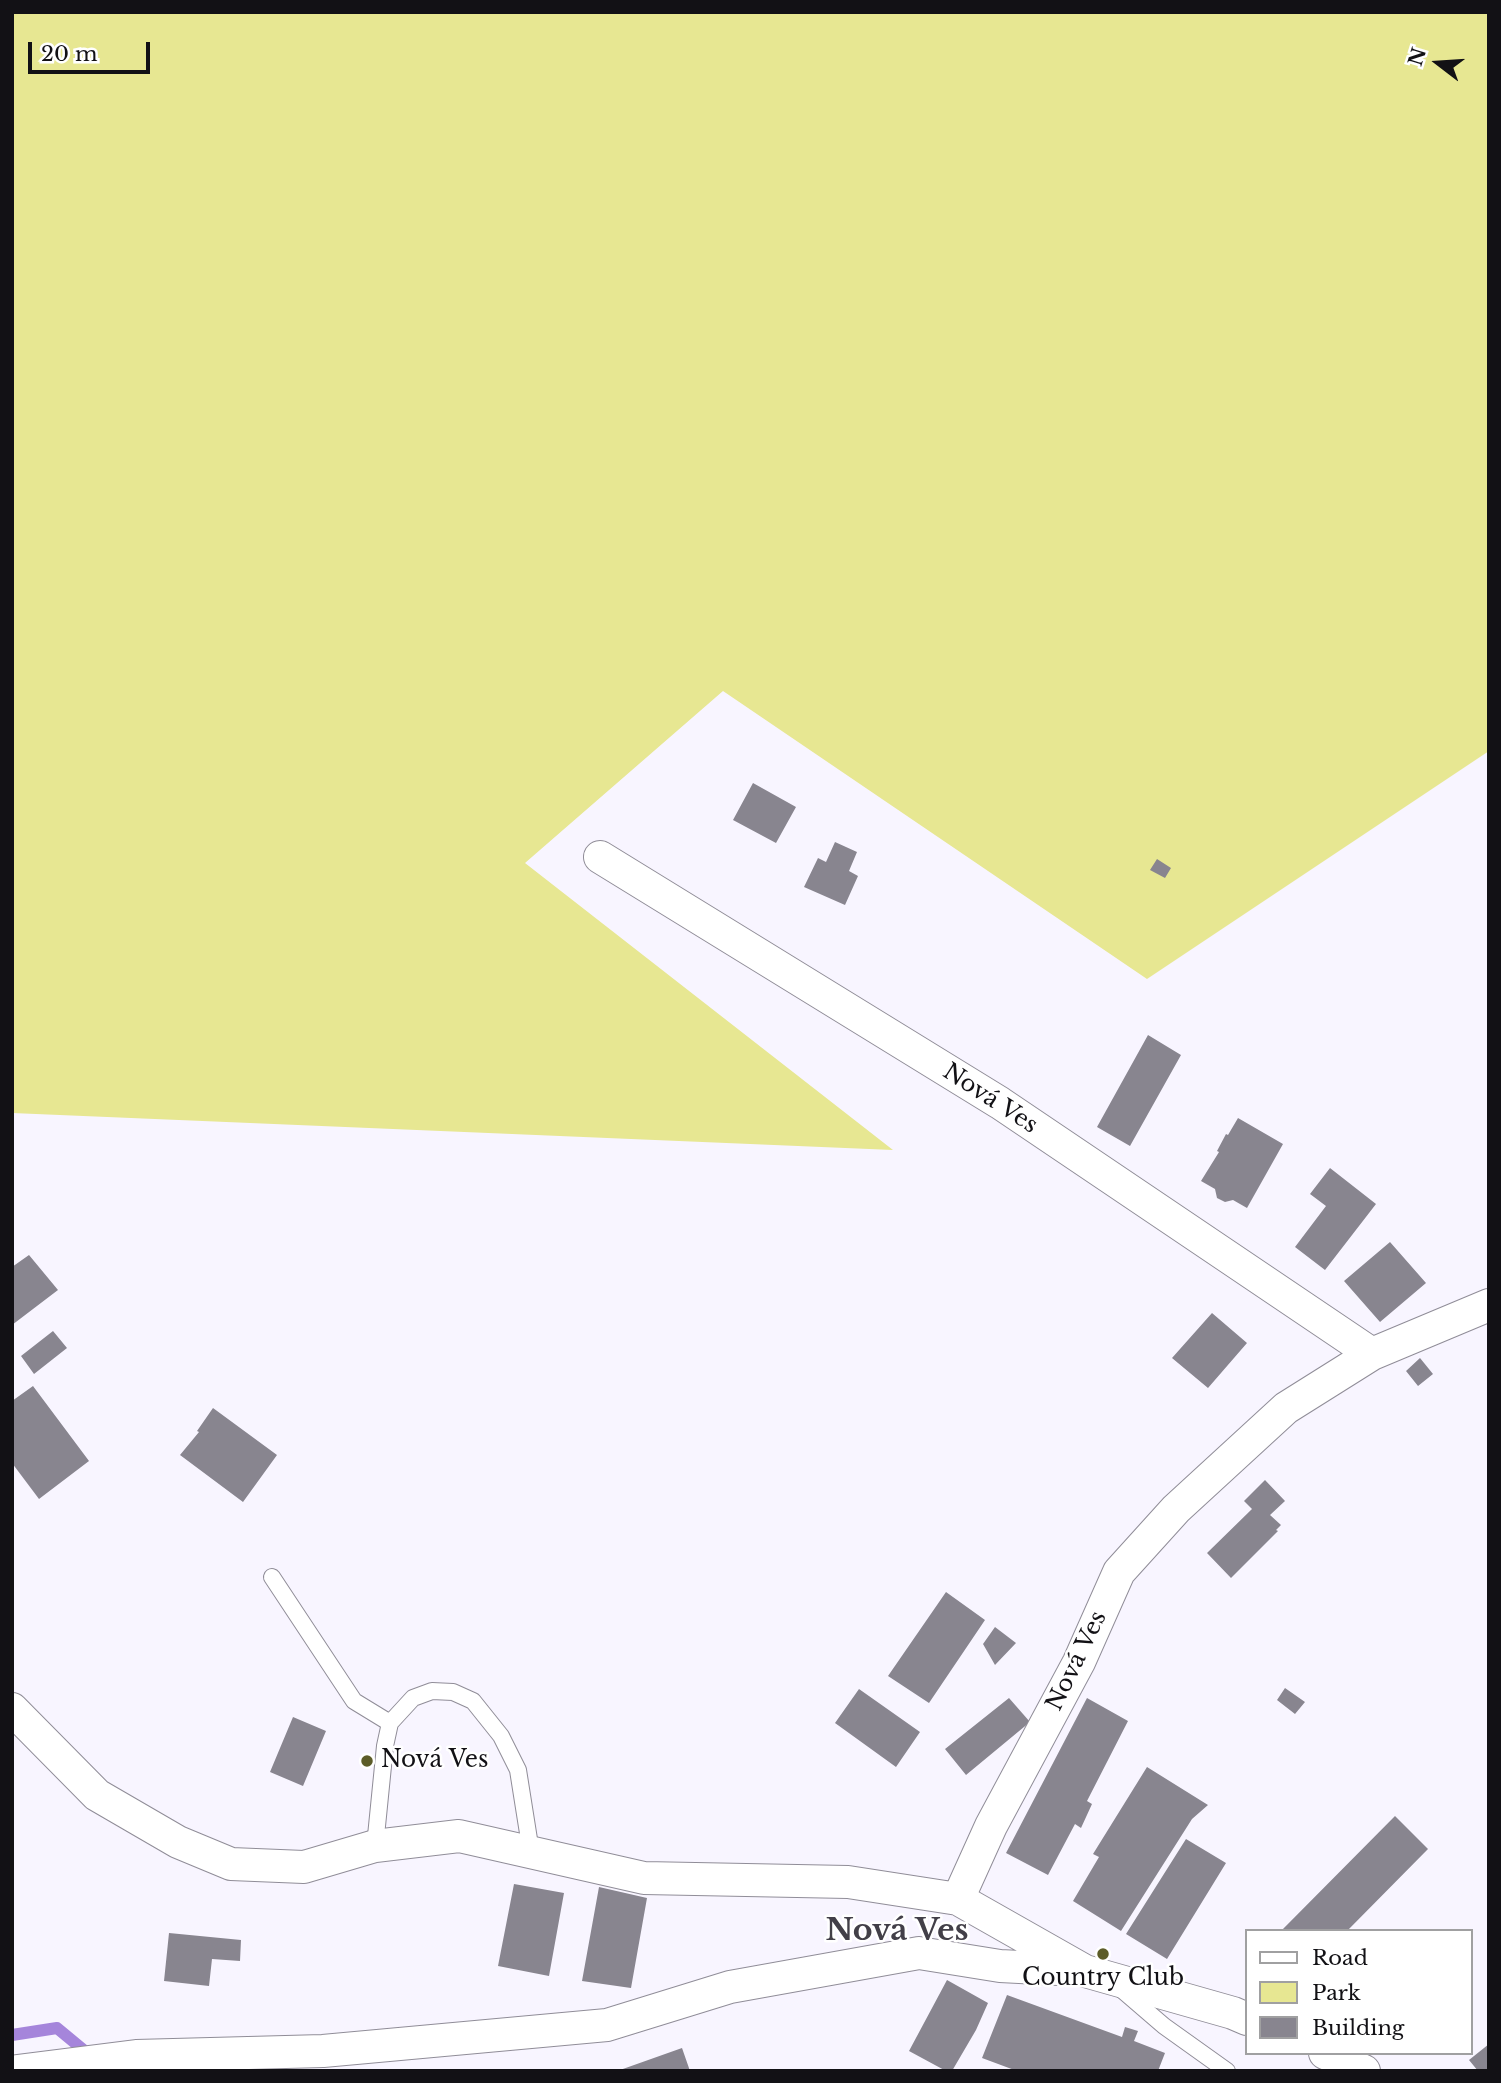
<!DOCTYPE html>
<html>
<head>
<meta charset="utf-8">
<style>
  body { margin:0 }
  #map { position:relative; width:1501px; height:2083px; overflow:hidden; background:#f8f5ff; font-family:"Libre Baskerville",serif }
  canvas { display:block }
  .frame { position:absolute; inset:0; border:14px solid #121115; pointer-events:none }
  .legend { position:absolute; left:1245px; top:1929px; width:228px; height:126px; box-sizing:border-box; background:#fff; border:2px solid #a0a0a1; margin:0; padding:9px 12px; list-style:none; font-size:21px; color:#121115 }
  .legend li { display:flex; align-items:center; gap:14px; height:35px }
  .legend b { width:35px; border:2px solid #a0a0a1 }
  .north { position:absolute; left:1403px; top:28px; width:70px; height:70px; -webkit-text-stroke:5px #fff; paint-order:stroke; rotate:287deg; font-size:19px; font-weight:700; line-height:28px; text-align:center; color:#121115 }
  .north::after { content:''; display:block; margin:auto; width:24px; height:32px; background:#121115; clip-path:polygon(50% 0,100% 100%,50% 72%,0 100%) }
  .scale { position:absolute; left:28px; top:42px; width:122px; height:32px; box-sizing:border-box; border:4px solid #121115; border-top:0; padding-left:9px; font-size:21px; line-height:24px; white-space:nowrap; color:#121115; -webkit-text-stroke:5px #fff; paint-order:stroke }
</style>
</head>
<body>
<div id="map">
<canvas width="1501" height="2083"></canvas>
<div class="frame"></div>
<ul class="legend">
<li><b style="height:9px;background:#fff"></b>Road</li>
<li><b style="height:19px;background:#e7e792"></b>Park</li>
<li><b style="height:19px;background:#88858f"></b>Building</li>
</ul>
<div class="north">N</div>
<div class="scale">20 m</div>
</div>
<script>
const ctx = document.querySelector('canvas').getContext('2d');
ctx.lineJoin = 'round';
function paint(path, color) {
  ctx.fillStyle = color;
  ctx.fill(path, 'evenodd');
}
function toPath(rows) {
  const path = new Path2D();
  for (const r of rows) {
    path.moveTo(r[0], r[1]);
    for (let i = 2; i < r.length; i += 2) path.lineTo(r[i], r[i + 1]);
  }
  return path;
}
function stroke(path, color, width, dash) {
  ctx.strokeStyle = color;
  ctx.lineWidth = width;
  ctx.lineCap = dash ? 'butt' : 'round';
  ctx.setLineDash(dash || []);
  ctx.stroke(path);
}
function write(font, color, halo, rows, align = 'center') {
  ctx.font = font + ' "Libre Baskerville",serif';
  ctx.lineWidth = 5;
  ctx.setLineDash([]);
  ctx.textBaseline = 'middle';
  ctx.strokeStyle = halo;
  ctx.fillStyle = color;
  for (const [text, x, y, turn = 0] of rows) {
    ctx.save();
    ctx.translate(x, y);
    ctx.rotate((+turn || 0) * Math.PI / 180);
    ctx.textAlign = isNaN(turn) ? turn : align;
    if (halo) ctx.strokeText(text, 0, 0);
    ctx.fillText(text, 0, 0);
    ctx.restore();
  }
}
const green = toPath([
  [12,12,1489,12,1489,751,1147,979,723,691,525,863,893,1150,12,1113]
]);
const stream = toPath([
  [12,2035,57,2028,92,2057]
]);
const building = toPath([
  [753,783,796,807,776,843,733,820],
  [835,842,857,852,849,871,858,876,845,905,804,887,818,858,826,862],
  [1157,859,1171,868,1165,878,1150,870],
  [1148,1035,1181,1055,1130,1146,1097,1127],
  [1238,1118,1283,1144,1247,1208,1233,1200,1225,1202,1217,1198,1215,1189,1201,1181,1219,1152,1217,1151,1226,1134,1228,1135],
  [1330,1168,1376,1204,1325,1270,1295,1247,1326,1206,1310,1194],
  [1390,1242,1426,1283,1380,1322,1344,1281],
  [29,1255,58,1290,12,1325,12,1267],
  [1212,1313,1247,1343,1208,1388,1172,1358],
  [53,1331,67,1348,34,1374,21,1356],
  [1420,1358,1433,1374,1418,1386,1406,1371],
  [33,1386,89,1461,39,1499,12,1463,12,1401],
  [213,1408,277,1455,243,1502,180,1455,199,1432,197,1431],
  [1265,1480,1285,1501,1270,1515,1281,1525,1276,1530,1278,1531,1231,1578,1207,1553,1252,1509,1244,1501],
  [946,1592,985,1620,929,1703,888,1676],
  [995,1627,1016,1643,995,1665,983,1644],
  [1285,1688,1305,1702,1295,1714,1277,1700],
  [859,1689,920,1732,896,1767,835,1723],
  [1009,1698,1030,1722,966,1775,945,1749],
  [1087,1698,1128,1721,1087,1801,1092,1804,1081,1828,1075,1824,1048,1875,1006,1853],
  [293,1717,326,1731,303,1786,270,1772],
  [1147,1767,1208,1805,1192,1819,1121,1931,1073,1901,1099,1857,1093,1854],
  [1395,1816,1428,1849,1347,1931,1281,1931],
  [1186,1839,1226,1863,1167,1959,1126,1934],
  [514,1884,564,1893,549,1976,498,1966],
  [599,1887,647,1898,631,1988,582,1981],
  [169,1933,241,1940,240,1961,212,1959,209,1986,164,1981],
  [947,1980,988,2003,976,2030,952,2071,946,2071,909,2051],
  [1007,1995,1122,2037,1125,2027,1138,2031,1134,2041,1165,2053,1158,2071,1075,2071,1074,2069,1073,2071,1017,2071,982,2058],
  [1489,2044,1489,2071,1478,2071,1469,2060],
  [682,2048,690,2071,620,2071,620,2070]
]);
const service = toPath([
  [272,1577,354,1701,390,1723],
  [375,1846,385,1746,390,1723,413,1698,432,1691,453,1692,473,1701,501,1736,518,1770,531,1852],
  [1121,1989,1164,2026,1227,2071]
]);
const minor = toPath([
  [600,857,1000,1103,1372,1354],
  [12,1709,97,1795,178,1842,231,1864,304,1867,375,1846,459,1836,644,1878,848,1882,958,1899,1085,1971,1233,2013,1247,2019],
  [958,1899,991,1826,1079,1662,1119,1572,1176,1509,1286,1408,1372,1354,1489,1305],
  [1325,2053,1364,2071],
  [17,2071,136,2056,323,2051,607,2025,730,1987,919,1953,1000,1966,1078,1970]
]);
const markers = [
  [367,1761,7,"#5c5c28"],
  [1103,1954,7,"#5c5c28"]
];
const streetNames = [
  ["Nová Ves",990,1099,33],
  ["Nová Ves",1077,1661,-64]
];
const poiNames = [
  ["Nová Ves",381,1761],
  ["Country Club",1103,1979,"center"]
];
const districtNames = [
  ["Nová Ves",897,1932]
];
paint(green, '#e7e792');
stroke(stream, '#a585db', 12);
paint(building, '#88858f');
stroke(service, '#908d98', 18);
stroke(minor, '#908d98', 34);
stroke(service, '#fff', 16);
stroke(minor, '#fff', 32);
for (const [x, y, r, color] of markers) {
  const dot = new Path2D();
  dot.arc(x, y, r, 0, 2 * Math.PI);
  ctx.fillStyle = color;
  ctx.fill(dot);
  stroke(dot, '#fff', 2.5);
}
write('23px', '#121115', '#fff', streetNames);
write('23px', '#121115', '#fff', poiNames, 'left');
write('bold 30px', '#423f48', '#fff', districtNames);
</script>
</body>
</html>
